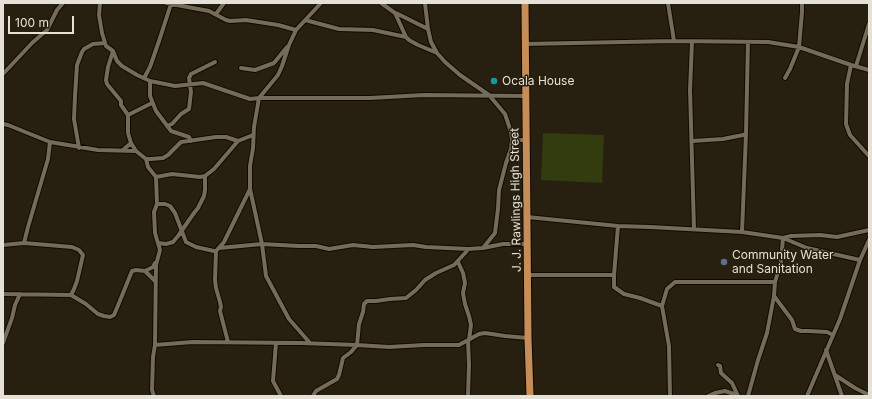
<!DOCTYPE html>
<html>
<head>
<meta charset="utf-8">
<style>
  body { margin:0 }
  #map { position:relative; width:872px; height:399px; overflow:hidden; background:#272010; font-family:Inter,sans-serif }
  canvas { display:block }
  .frame { position:absolute; inset:0; border:4px solid #e6e1d7; pointer-events:none }
  .scale { position:absolute; left:8px; top:16px; width:66px; height:18px; box-sizing:border-box; border:2px solid #e6e1d7; border-top:0; padding-left:5px; font-size:12px; line-height:14px; white-space:nowrap; color:#e6e1d7; -webkit-text-stroke:3px #272010; paint-order:stroke }
</style>
</head>
<body>
<div id="map">
<canvas width="872" height="399"></canvas>
<div class="frame"></div>
<div class="scale">100 m</div>
</div>
<script>
const ctx = document.querySelector('canvas').getContext('2d');
ctx.lineJoin = 'round';
function paint(path, color) {
  ctx.fillStyle = color;
  ctx.fill(path, 'evenodd');
}
function toPath(rows) {
  const path = new Path2D();
  for (const r of rows) {
    path.moveTo(r[0], r[1]);
    for (let i = 2; i < r.length; i += 2) path.lineTo(r[i], r[i + 1]);
  }
  return path;
}
function stroke(path, color, width, dash) {
  ctx.strokeStyle = color;
  ctx.lineWidth = width;
  ctx.lineCap = dash ? 'butt' : 'round';
  ctx.setLineDash(dash || []);
  ctx.stroke(path);
}
function write(font, color, halo, rows, align = 'center') {
  ctx.font = font + ' Inter,sans-serif';
  ctx.lineWidth = 3;
  ctx.setLineDash([]);
  ctx.textBaseline = 'middle';
  ctx.strokeStyle = halo;
  ctx.fillStyle = color;
  for (const [text, x, y, turn = 0] of rows) {
    ctx.save();
    ctx.translate(x, y);
    ctx.rotate((+turn || 0) * Math.PI / 180);
    ctx.textAlign = isNaN(turn) ? turn : align;
    if (halo) ctx.strokeText(text, 0, 0);
    ctx.fillText(text, 0, 0);
    ctx.restore();
  }
}
const green = toPath([
  [543,133,604,135,602,183,541,180]
]);
const street = toPath([
  [100,3,99,15,102,33,106,46,113,51,108,67,106,80,107,84,121,101,121,105,128,115,128,133,131,143,136,151,146,159,148,167,156,177,157,204,154,212,155,233,160,250,156,265,155,345,153,357,152,390,154,396],
  [166,3,209,11,226,20,230,21,246,20,278,25,296,30],
  [381,3,395,13,406,37,409,40,418,45,437,53],
  [425,3,428,29,431,42,437,53,445,62,460,75,489,95,505,114,511,132,512,140,511,149,506,163,499,190,498,209,495,233,483,248],
  [668,3,674,41],
  [396,13,428,29],
  [216,14,224,3],
  [305,20,339,29,373,30,406,37],
  [692,42,690,90,694,229],
  [525,44,674,41,768,42,799,47,851,65,869,70],
  [113,51,117,61,122,66,137,75,150,81,175,86,203,83,250,99,259,98,370,98,424,95,526,96],
  [851,65,847,84,846,124,850,135,869,156],
  [856,66,869,24],
  [241,68,255,70,274,63,287,47],
  [3,74,32,43,47,30,57,10,63,3],
  [144,78,150,67,159,41,171,4],
  [785,78,790,69,799,47,802,12,802,3],
  [150,81,150,96,156,111,171,131,189,137,191,141],
  [128,115,152,103],
  [3,124,8,125,50,142,98,150,136,151],
  [167,126,172,124,181,114,189,109,191,92,189,78,191,74,215,62],
  [512,140,526,140],
  [692,141,723,139,743,135,746,134],
  [79,148,74,119,75,96,77,65,82,52,84,49,93,44,105,43],
  [123,150,131,143],
  [146,159,151,159,163,158,168,155,181,142,216,137,226,137,238,141],
  [156,177,172,174,200,177,205,176,214,169,238,141,253,135],
  [250,189,262,244,266,276,289,319,310,343],
  [157,204,165,204,170,206,175,213,186,242,196,247,214,251,216,251,224,242,250,189,250,166,253,148,254,127,259,98,278,75,282,66,289,45,296,30,321,3],
  [527,217,618,226,650,227,742,232,783,238,791,236,820,235,837,237,869,230],
  [618,226,614,275,614,287,624,294,640,298,662,306],
  [742,232,746,134,748,42],
  [24,243,28,227,48,159,50,142],
  [158,243,166,244,173,242,178,236,194,213,198,208,204,196,205,190,205,176],
  [3,245,24,243,72,247,79,250,83,255,77,281,74,289,71,295,3,294],
  [219,248,262,244,299,246,316,246,329,249,353,245,373,247,413,245,426,247,468,249,483,248,503,244,527,244],
  [216,251,215,280,216,288,220,302,221,307,220,311,228,342],
  [458,262,463,273,465,283,463,293,465,304,469,316,471,325,469,340],
  [145,271,153,267,155,263],
  [527,275,614,275],
  [71,295,86,304,98,314,104,316,110,317,114,315,119,303,132,271,136,270,145,271,155,281],
  [774,296,792,320,795,329,801,331,808,331,827,332,833,335],
  [468,340,469,365,468,396],
  [3,343,12,318,15,305,20,294],
  [276,343,273,381,281,396],
  [155,345,193,342,301,343,357,345,389,347,424,345,459,345,479,334,485,333,505,336,528,338],
  [826,350,842,396],
  [718,365,720,366,721,373,732,383,738,396],
  [835,375,855,388,869,395],
  [313,396,316,391,337,379,339,375,343,358,351,352,357,345,359,324,363,312,364,304,367,301,376,301,390,299,406,298,416,290,425,280,436,273,454,265,466,252,468,249],
  [670,396,669,346,662,306,667,289,675,282,775,282],
  [708,396,715,393,725,391,737,395],
  [748,396,758,360,767,333,774,296,775,282,781,262,783,238,807,248,860,260],
  [807,396,840,319,860,260,869,240]
]);
const primary = toPath([
  [525,3,528,338,530,396]
]);
const markers = [
  [494,81,4,"#0f9aa8"],
  [724,262,4,"#5c6f8a"]
];
const poiNames = [
  ["Ocala House",502,81],
  ["Community Water",732,255],
  ["and Sanitation",732,269]
];
const streetNames = [
  ["J. J. Rawlings High Street",516,200,-91]
];
paint(green, '#323c0f');
stroke(street, '#100900', 6);
stroke(primary, '#100900', 9);
stroke(street, '#746b59', 4);
stroke(primary, '#c68d59', 7);
for (const [x, y, r, color] of markers) {
  const dot = new Path2D();
  dot.arc(x, y, r, 0, 2 * Math.PI);
  ctx.fillStyle = color;
  ctx.fill(dot);
  stroke(dot, '#272010', 1.5);
}
write('12px', '#e6e1d7', '#272010', poiNames, 'left');
write('12px', '#e6e1d7', '#272010', streetNames);
</script>
</body>
</html>
